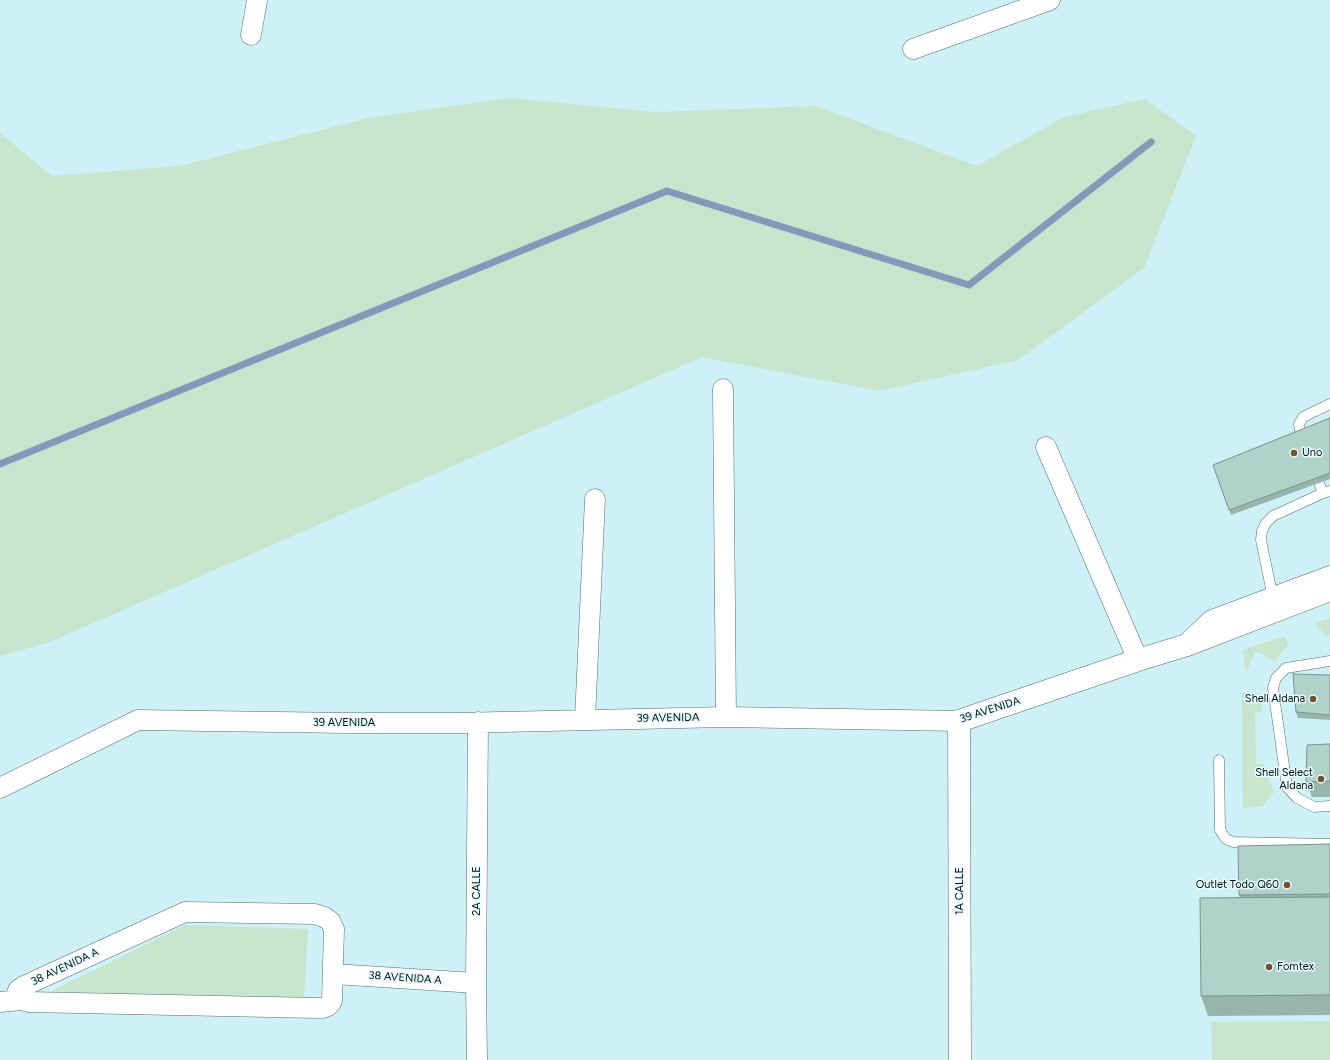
<!DOCTYPE html>
<html>
<head>
<meta charset="utf-8">
<style>
  body { margin:0 }
  canvas { display:block; background:#cdf1f6 }
</style>
</head>
<body>
<canvas width="1330" height="1060"></canvas>
<script>
const ctx = document.querySelector('canvas').getContext('2d');
ctx.lineJoin = 'round';
function paint(path, color) {
  ctx.fillStyle = color;
  ctx.fill(path, 'evenodd');
}
function toPath(rows) {
  const path = new Path2D();
  for (const r of rows) {
    path.moveTo(r[0], r[1]);
    for (let i = 2; i < r.length; i += 2) path.lineTo(r[i], r[i + 1]);
  }
  return path;
}
function stroke(path, color, width, dash) {
  ctx.strokeStyle = color;
  ctx.lineWidth = width;
  ctx.lineCap = dash ? 'butt' : 'round';
  ctx.setLineDash(dash || []);
  ctx.stroke(path);
}
function write(font, color, halo, rows, align = 'center') {
  ctx.font = font + ' Figtree,sans-serif';
  ctx.lineWidth = 3;
  ctx.setLineDash([]);
  ctx.textBaseline = 'middle';
  ctx.strokeStyle = halo;
  ctx.fillStyle = color;
  for (const [text, x, y, turn = 0] of rows) {
    ctx.save();
    ctx.translate(x, y);
    ctx.rotate((+turn || 0) * Math.PI / 180);
    ctx.textAlign = isNaN(turn) ? turn : align;
    if (halo) ctx.strokeText(text, 0, 0);
    ctx.fillText(text, 0, 0);
    ctx.restore();
  }
}
const green = toPath([
  [509,98,656,112,816,106,977,166,1064,117,1145,99,1196,136,1144,268,1018,360,879,391,702,357,50,642,0,656,0,133,52,176,180,166,369,118],
  [1330,618,1330,635,1326,636,1315,623],
  [1285,636,1288,645,1275,661,1255,651,1246,673,1243,650],
  [1242,693,1261,693,1262,712,1255,712,1256,764,1263,764,1274,792,1262,806,1243,808],
  [185,925,308,929,304,998,50,992],
  [1330,1021,1330,1060,1212,1060,1211,1022]
]);
const stream = toPath([
  [0,464,667,191,969,285,1151,142]
]);
const service = toPath([
  [1301,436,1299,424,1303,417,1330,404],
  [1319,483,1323,493,1330,491],
  [1273,598,1261,540,1262,531,1266,523,1273,516,1323,493],
  [1330,661,1286,668,1276,678,1273,688,1287,787,1297,798,1314,807,1330,806],
  [1219,760,1220,830,1226,839,1233,842,1330,844]
]);
const minor = toPath([
  [251,35,257,0],
  [913,49,1050,0],
  [723,389,726,717],
  [1046,447,1138,660],
  [585,719,595,499],
  [0,788,138,720,347,723,457,723,726,717,959,721],
  [185,912,315,914,324,917,330,921,334,929,332,1001,328,1006,323,1008,317,1008,28,1002,21,1000,17,995,18,990,24,986,185,912],
  [333,974,476,983],
  [0,1002,21,1000],
  [477,1060,476,983,478,722]
]);
const tertiary = toPath([
  [960,1060,959,721,1138,660,1187,645,1330,590]
]);
const trunk = toPath([
  [1187,645,1212,621,1330,577]
]);
const wall = toPath([
  [1330,418,1330,479,1231,515,1213,465],
  [1330,675,1330,720,1298,718,1296,712],
  [1330,744,1330,797,1312,797,1306,782],
  [1330,844,1330,1015,1208,1016,1201,996,1240,898,1239,895]
]);
const building = toPath([
  [1330,418,1330,473,1229,510,1213,465,1330,418],
  [1293,674,1330,675,1330,715,1296,712,1293,674],
  [1330,744,1330,781,1306,782,1307,745,1330,744],
  [1330,844,1330,894,1239,895,1238,846,1330,844],
  [1330,897,1330,995,1201,996,1200,898,1330,897]
]);
const markers = [
  [1294,453,4,"#76522c"],
  [1313,699,4,"#76522c"],
  [1321,779,4,"#76522c"],
  [1287,885,4,"#76522c"],
  [1269,967,4,"#76522c"]
];
const poiNames = [
  ["Uno",1302,453,"left"],
  ["Shell Aldana",1305,699],
  ["Shell Select",1313,773],
  ["Aldana",1313,786],
  ["Outlet Todo Q60",1279,885],
  ["Fomtex",1277,967,"left"]
];
const streetNames = [
  ["39 AVENIDA",990,710,-18],
  ["39 AVENIDA",668,718,-1],
  ["39 AVENIDA",344,723],
  ["2A CALLE",477,891,-90],
  ["1A CALLE",960,891,-90],
  ["38 AVENIDA A",65,967,-25],
  ["38 AVENIDA A",405,978,4]
];
paint(green, '#c7e4cd');
stroke(stream, '#8698ba', 7);
stroke(service, '#4e6e73', 11);
stroke(minor, '#4e6e73', 21);
stroke(tertiary, '#4e6e73', 23);
stroke(trunk, '#4e6e73', 23);
stroke(service, '#fff', 10);
stroke(minor, '#fff', 20);
stroke(tertiary, '#fff', 22);
stroke(trunk, '#fff', 22);
paint(wall, '#97b5ad');
paint(building, '#b0d2c9');
stroke(building, '#7b938d', 1);
for (const [x, y, r, color] of markers) {
  const dot = new Path2D();
  dot.arc(x, y, r, 0, 2 * Math.PI);
  ctx.fillStyle = color;
  ctx.fill(dot);
  stroke(dot, '#e6fcff', 1.5);
}
write('11px', '#030f10', '#e6fcff', poiNames, 'right');
write('11px', '#030f10', '#e6fcff', streetNames);
</script>
</body>
</html>
